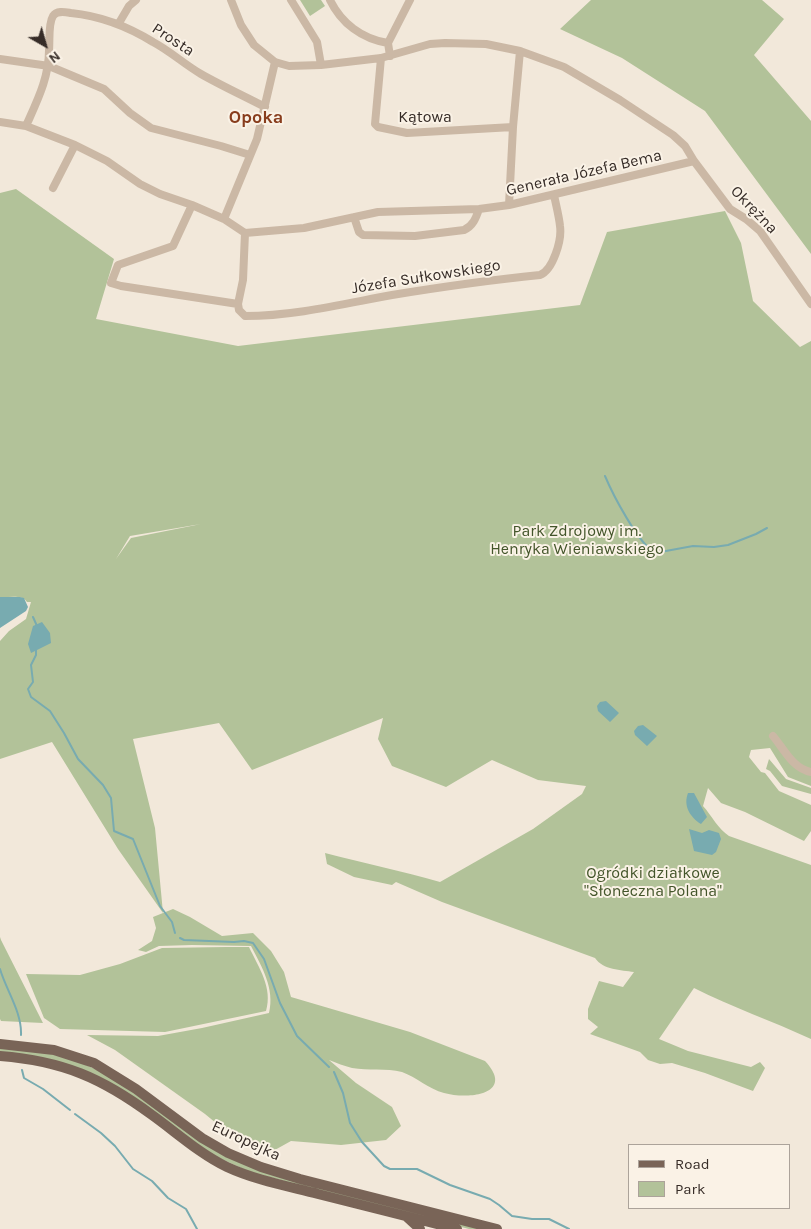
<!DOCTYPE html>
<html>
<head>
<meta charset="utf-8">
<style>
  body { margin:0 }
  #map { position:relative; width:811px; height:1229px; overflow:hidden; background:#f2e8da; font-family:Karla,sans-serif }
  canvas { display:block }
  .legend { position:absolute; left:628px; top:1144px; width:162px; height:65px; box-sizing:border-box; background:#faf2e6; border:1px solid #aca39a; margin:0; padding:6px 9px; list-style:none; font-size:15px; color:#362c27 }
  .legend li { display:flex; align-items:center; gap:10px; height:25px }
  .legend b { width:25px; border:1px solid #aca39a }
  .north { position:absolute; left:20px; top:20px; width:50px; height:50px; -webkit-text-stroke:4px #faf2e6; paint-order:stroke; rotate:142deg; font-size:14px; font-weight:700; line-height:20px; text-align:center; color:#362c27 }
  .north::after { content:''; display:block; margin:auto; width:18px; height:22px; background:#362c27; clip-path:polygon(50% 0,100% 100%,50% 72%,0 100%) }
</style>
</head>
<body>
<div id="map">
<canvas width="811" height="1229"></canvas>
<ul class="legend">
<li><b style="height:6px;background:#796457"></b>Road</li>
<li><b style="height:14px;background:#b2c299"></b>Park</li>
</ul>
<div class="north">N</div>
</div>
<script>
const c = document.querySelector('canvas').getContext('2d');
c.lineJoin = 'round';
function fill(path, color) {
  c.fillStyle = color;
  c.fill(path, 'evenodd');
}
function strokePath(path, color, width, dash) {
  c.strokeStyle = color;
  c.lineWidth = width;
  c.lineCap = dash ? 'butt' : 'round';
  c.setLineDash(dash || []);
  c.stroke(path);
}
function write(font, color, halo, rows, align = 'center') {
  c.font = font + ' Karla,sans-serif';
  c.lineWidth = 4;
  c.setLineDash([]);
  c.textBaseline = 'middle';
  c.strokeStyle = halo;
  c.fillStyle = color;
  for (const [text, x, y, turn = 0] of rows) {
    c.save();
    c.translate(x, y);
    c.rotate((+turn || 0) * Math.PI / 180);
    c.textAlign = isNaN(turn) ? turn : align;
    if (halo) c.strokeText(text, 0, 0);
    c.fillText(text, 0, 0);
    c.restore();
  }
}
const green = new Path2D(`
  M300,0h21l4,6 -15,10z
  M591,0h171l22,19 -30,36 57,66v133l-106,-143 -83,-53 -62,-29z
  M16,189l98,70 -18,60 142,27 342,-41 27,-73 118,-21 16,32 12,58 47,46 11,-6v445l-23,-9 -18,-29 -19,2 -2,7 12,15 4,1 14,18 32,14v26l-7,10 -59,-29 -24,-9 -13,-15 -5,18c9,10 15,23 26,30l82,29v174c-39,-18 -79,-32 -117,-51l-35,51 29,12 63,16 9,-5 5,6 -12,23 -48,-18 -33,-10 -12,1 -12,-4 -8,-8 -50,-18 8,-7 -10,-8v-10l11,-28 24,6 11,-15c-13,-2 -31,-2 -39,-14l-153,-56 -46,-20 -4,3 -38,-8 -27,-13 -2,-11c39,10 77,18 115,29l93,-53 49,-35 4,-8 -48,-6 -46,-20 -46,27 -54,-21 -14,-27 5,-21 -131,52 -33,-47 -86,16 22,89 8,85 -45,-64 -66,-107 -52,17v-118l9,-10 17,-12 5,-17h-4c-5,-8 -18,-4 -27,-5v-404zM201,524l-70,14 -15,21 14,-23z
  M769,759l17,20 25,9v6l-29,-8 -12,-15 -4,-2z
  M173,909l17,8 32,19 31,-3 18,18 13,21 7,25 119,35 75,29c31,33 -16,39 -41,32 -15,-4 -28,-16 -42,-21 -16,-4 -34,-1 -50,-4 -8,-2 -15,-5 -23,-8l27,23 36,24 9,19 -15,14 -45,5 -50,-4 -18,10 -40,-14 -28,-23 -90,-64 -28,-15 71,1 44,-8 67,-15c6,-24 -7,-46 -18,-67l-59,-1 -33,1 -13,6 -8,-2 14,-9 4,-13 -3,-11z
  M0,937l1,3 42,83 -42,-2 -1,-2z
  M226,947h23c10,21 24,41 17,64l-101,21 -105,-3 -16,-11 -18,-44 54,1 40,-11 42,-16z
  M0,1047l39,4 36,9 31,14 108,75 268,80h-13l-219,-57 -35,-16 -98,-69 -117,-35z`);
const water = new Path2D(`
  M0,597h20l4,1 4,9 -2,4 -26,17z
  M42,622l8,11 1,10 -20,10 -3,-9 5,-18z
  M606,701l13,12 -9,9 -12,-11 -1,-5 3,-4z
  M643,725l14,11 -10,10 -12,-11 -1,-4 4,-5z
  M688,793h6l13,24 -6,7c-11,-7 -18,-18 -13,-31z
  M689,829l13,4 7,-3 10,3 2,6 -5,13 -4,3 -18,-4z`);
const stream = new Path2D(`
  M605,476c8,19 33,67 50,77l38,-7 21,1 14,-2 28,-11 11,-6
  M33,617l4,9
  M36,649v6l-5,10 2,17 -5,7 3,8 19,14 14,22 14,26 25,26 8,13 3,33 19,8 27,67 12,16 3,11
  M180,938l4,2 50,2 10,-1 9,2 11,16 16,44 17,33 32,31
  M0,969c6,21 22,43 21,66
  M22,1070l2,8 19,11 27,21
  M334,1072l9,21 7,30 12,19 22,24 6,3h27l33,16 40,14 9,6 13,11 20,3h17l20,10
  M75,1114l26,19 14,13 18,23 19,12 16,17 18,11 11,20`);
const minor = new Path2D(`
  M231,0l10,25 13,20 21,17 14,4 32,-1 60,-7 49,-14 15,-1 41,1 34,7 44,16 56,33 53,35 12,11 9,15 36,48 16,10 14,12 51,73
  M291,0l26,42 4,23
  M330,0c11,23 32,39 58,43
  M119,23l10,-17 7,-6
  M390,56l-2,-13 22,-43
  M381,58l-6,66 3,3 29,6 106,-6
  M0,59l49,7 55,23 26,24 21,15 70,18 29,9
  M0,122l26,4 49,19 32,16 33,23 20,10 32,11 32,14 21,14 59,-5 74,-16 101,-3 30,-4 185,-44
  M26,126c11,-25 23,-48 23,-76 1,-10 -1,-26 4,-34 4,-6 12,-4 18,-3 30,3 56,13 82,29 17,9 31,22 48,32 21,12 43,22 64,33
  M53,188l22,-43
  M192,205l-19,41 -55,19 -7,18 10,3 117,18 1,6 6,6c49,0 98,-12 147,-21 49,-8 98,-15 148,-20 13,-5 22,-35 20,-49 -1,-10 -4,-21 -6,-31
  M509,205l4,-78 7,-76
  M354,217l5,15 4,3 52,1 49,-6c9,-4 12,-12 15,-21
  M224,219l33,-80 18,-77
  M238,304l5,-24 2,-47
  M773,736c11,13 20,33 38,36`);
const major = new Path2D(`
  M0,1044l54,6 40,13 42,26 66,49 26,15 33,14 39,12 197,50
  M0,1056c63,5 102,22 152,59 25,18 48,39 75,52 28,13 60,19 91,27 46,12 93,23 139,35
  M407,1217l13,12`);
const streetNames = [
  ["Prosta",173,40,33],
  ["Kątowa",425,117],
  ["Generała Józefa Bema",584,173,-13],
  ["Okrężna",754,210,46],
  ["Józefa Sułkowskiego",426,277,-9],
  ["Europejka",246,1141,25]
];
const parkNames = [
  ["Park Zdrojowy im.",577,531],
  ["Henryka Wieniawskiego",577,549],
  ["Ogródki działkowe",653,873],
  ["\"Słoneczna Polana\"",653,891]
];
const neighbourhoodNames = [
  ["Opoka",256,118]
];
fill(green, '#b2c299');
fill(water, '#78abb0');
strokePath(stream, '#78abb0', 2);
strokePath(minor, '#cbb8a5', 8);
strokePath(major, '#796457', 10);
write('16px', '#362c27', '#faf2e6', streetNames);
write('16px', '#43552a', '#faf2e6', parkNames);
write('bold 18px', '#883d1d', '#faf2e6', neighbourhoodNames);
</script>
</body>
</html>
